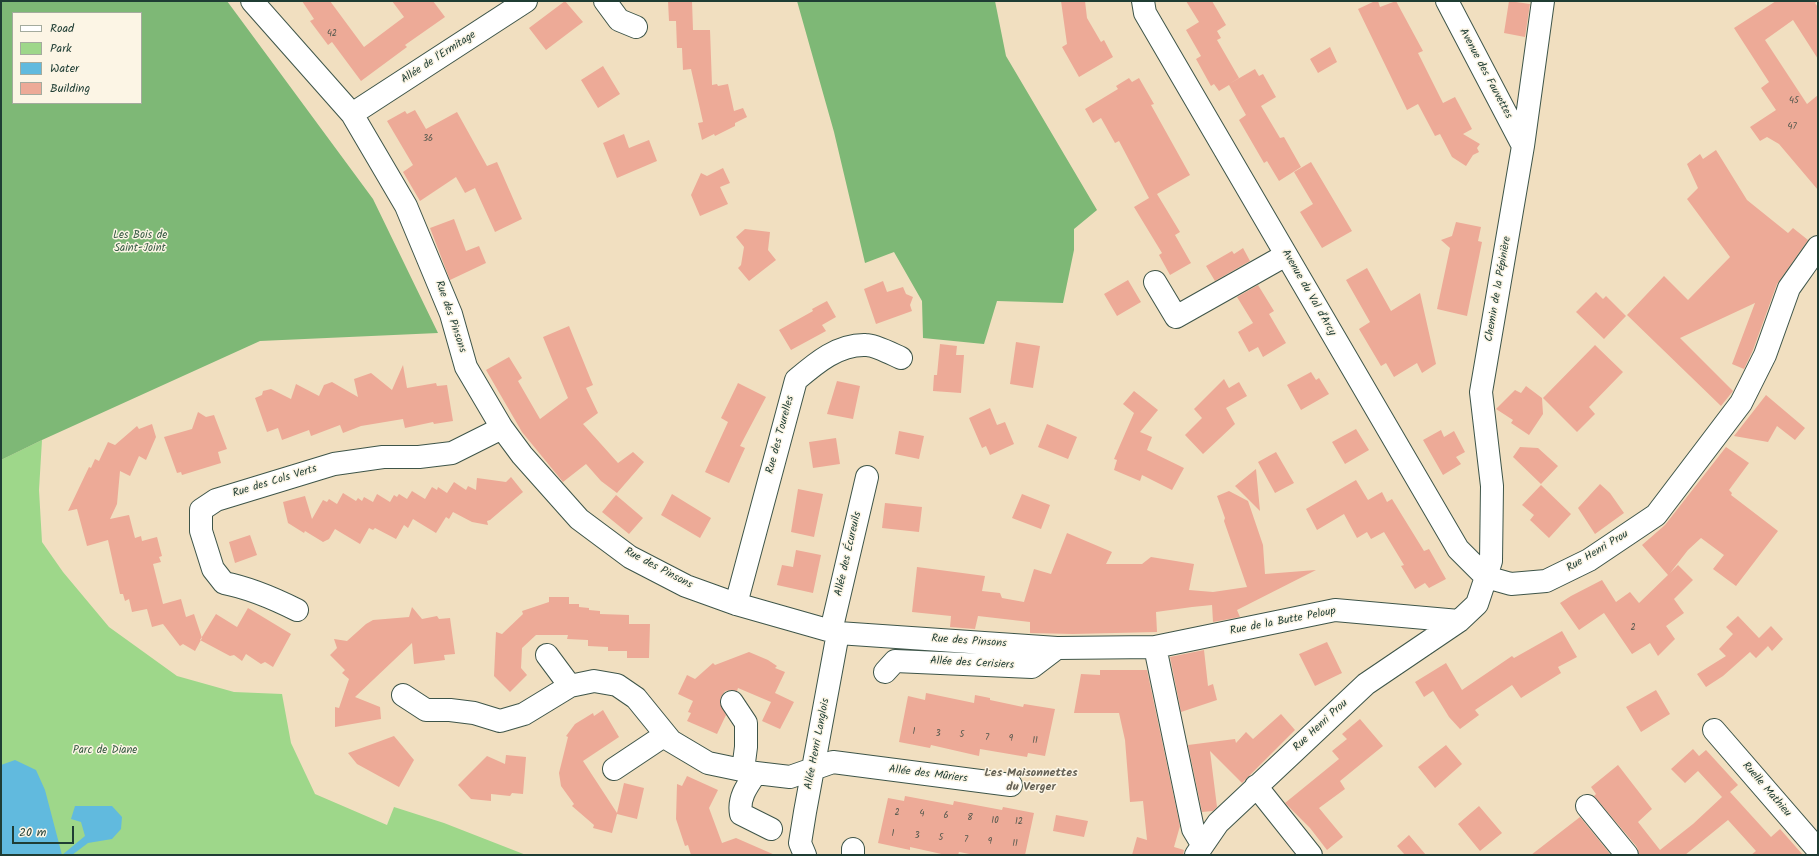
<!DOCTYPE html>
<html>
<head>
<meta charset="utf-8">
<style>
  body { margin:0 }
  #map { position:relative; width:1819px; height:856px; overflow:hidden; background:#f1dfc0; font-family:Kalam,sans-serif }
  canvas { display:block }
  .frame { position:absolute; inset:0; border:2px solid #1f3d34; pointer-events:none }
  .legend { position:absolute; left:12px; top:12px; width:130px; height:92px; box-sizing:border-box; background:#fcf5e5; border:1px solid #a4ab9e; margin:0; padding:5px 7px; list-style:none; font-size:12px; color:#1f3d34 }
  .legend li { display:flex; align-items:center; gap:8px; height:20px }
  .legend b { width:20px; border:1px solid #a4ab9e }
  .scale { position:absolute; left:12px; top:826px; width:62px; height:18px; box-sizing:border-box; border:2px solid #1f3d34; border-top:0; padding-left:5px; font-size:12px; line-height:14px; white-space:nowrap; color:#1f3d34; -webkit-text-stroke:3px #fcf5e5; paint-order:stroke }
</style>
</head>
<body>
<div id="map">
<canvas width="1819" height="856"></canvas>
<div class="frame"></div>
<ul class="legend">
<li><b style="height:5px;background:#fff"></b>Road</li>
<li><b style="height:11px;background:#9ed78a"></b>Park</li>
<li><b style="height:11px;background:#61bade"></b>Water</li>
<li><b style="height:11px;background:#edaa97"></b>Building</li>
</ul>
<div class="scale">20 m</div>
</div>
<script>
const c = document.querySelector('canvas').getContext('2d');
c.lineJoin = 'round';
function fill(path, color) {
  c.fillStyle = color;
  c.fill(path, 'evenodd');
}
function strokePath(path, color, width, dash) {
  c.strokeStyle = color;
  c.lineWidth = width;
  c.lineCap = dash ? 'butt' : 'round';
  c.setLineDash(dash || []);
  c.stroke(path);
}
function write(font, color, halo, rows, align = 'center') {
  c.font = font + ' Kalam,sans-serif';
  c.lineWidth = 3;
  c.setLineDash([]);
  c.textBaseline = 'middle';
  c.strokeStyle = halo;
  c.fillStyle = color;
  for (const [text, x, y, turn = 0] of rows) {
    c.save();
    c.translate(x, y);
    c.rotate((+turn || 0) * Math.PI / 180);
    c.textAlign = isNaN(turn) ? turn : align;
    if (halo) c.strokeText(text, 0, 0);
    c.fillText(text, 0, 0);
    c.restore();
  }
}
const green = new Path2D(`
  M42,440l-3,50 3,52 21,30 46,55 68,49 57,16 48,2 9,49 24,51 72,31 7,-18 50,16 82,32h-525v-395z`);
const forest = new Path2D(`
  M1,1h226l146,198 65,134 -178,8 -218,99 -41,20zM13,13h128v90h-128z
  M797,1h198l11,55 91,154 -23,19v21l-11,53 -66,-2 -13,43 -61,-6 -1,-37 -28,-49 -29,11 -31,-131z`);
const water = new Path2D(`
  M15,760l21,10 9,20 17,65 23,-19 -4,-14 -10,-3 4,-13h37l10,11 -1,12 -9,10 -24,4 -16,12h-71v-90z`);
const building = new Path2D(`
  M302,1h28l34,46 40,-30 -12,-16h41l12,16 -40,28 2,2 -46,34 -29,-39 -4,3 -18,-24 4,-2z
  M565,1l18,21 -37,28 -17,-22z
  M668,1h24l1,29h17l2,55 5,-1 1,2 10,-2 6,27 9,-3 4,9 -12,6v3l-20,10 -1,-2 -12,6 -4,-17 5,-1 -12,-53 -8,1 -1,-22h-5l-1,-27h-7z
  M1061,1h24l2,17 14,24 3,-2 9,17 -34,20 -17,-30 5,-3z
  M1186,1h26l14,24 -9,6 4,7 -4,2 22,38 -10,6 26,-15 4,7 4,-2 13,23 -15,9 19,32 4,-1 17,30 -22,14 -12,-20 -3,2 -25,-43 7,-5 -17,-30 -10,6 -5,-7 -3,2 -15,-27 5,-3 -15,-26 13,-8z
  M1375,1h3l2,6 16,-6 27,50 -5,2 25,50 12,-6 17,32 -9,5 17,10 -3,4 2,4 -6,3 -7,11 -14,-9 -12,-23 -5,2 -17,-32 -11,6 -49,-101z
  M1509,1l21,3 -5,33 -21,-4z
  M1776,1h42l-3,2 3,4v52l-25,-39 -28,20 42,64 11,-9v95l-39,-46 -12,-7 -7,4 -10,-14 26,-17 -15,-22 8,-6 -35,-54z
  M1330,47l7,15 -19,11 -8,-14z
  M603,66l17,28 -22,14 -17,-28z
  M1129,78l3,4 7,-4 15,26 -3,1 39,70 -33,19 23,38 -5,3 16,28 -21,12 -11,-20 3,-2 -28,-46 15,-9 -30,-57 -4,2 -14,-25 -8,5 -8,-14 33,-20 -2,-3z
  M415,110l11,19 31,-17 30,54 10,-4 25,57 -27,13 -20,-44 -10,5 -9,-16 -36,24 -17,-29 10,-7 -26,-44 18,-10 2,3z
  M624,134l5,14 20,-8 8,21 -40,17 -14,-35z
  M1716,150l31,50 41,33 5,-5 15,12 -31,44 -24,66 -9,19 -12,-5 23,-61 -75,35 53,53 -12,15 -94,-91 37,-39 24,24 42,-43 -43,-58 11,-11 -11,-24 13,-10 3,5z
  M1311,162l41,69 -30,17 -22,-36 13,-8 -19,-32z
  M723,168l7,15 -10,4 8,17 -28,12 -9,-21 10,-22 6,3z
  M454,219l12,32 13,-5 7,17 -36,17 -20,-52z
  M1456,222l25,5 -3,14 4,1 -15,74 -30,-7 13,-61 -9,-8 11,-4z
  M745,229l25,3 -2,18 8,10 -27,21 -11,-13 3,-3 3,-18 -8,-10z
  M1243,248l7,13 -35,20 -9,-15 26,-15 2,3z
  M1367,268l24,43 29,-18 16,71 -14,9 -5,-10 -23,14 -8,-14 -5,3 -22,-37 11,-7 -24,-42z
  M1128,280l13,22 -24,14 -13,-22z
  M883,281l4,11 16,-5 3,7 7,3 -3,8 2,6 -36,13 -12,-35z
  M1258,285l16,26 -5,3 17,29 -23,14 -5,-10 -9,5 -11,-20 15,-9 -16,-26z
  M1596,292l7,7 3,-3 20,20 -22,23 -28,-27z
  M827,301l9,16 -14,8 4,6 -35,19 -12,-20 34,-19 -1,-2z
  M569,326l24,59 -7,3 12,25 -15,11 35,39 15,-11 11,10 -27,31 -16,-12 -15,-17 -23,18 -41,-50 -36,-62 23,-13 13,21 -4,3 22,38 28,-21 -25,-61z
  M1016,342l24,4 -7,42 -23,-4z
  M940,344l17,2 -1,9h8l-3,38 -28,-2 1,-16h3z
  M1595,345l28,27 -34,35 6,7 -18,18 -34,-34z
  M403,365l4,23 29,-5 1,3 10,-1 6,36 -19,3 -1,-2 -28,6 -2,-9 -42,7 -18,7 -3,-8 -29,11 -2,-6 -27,10 -4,-12 -11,4 -12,-34 7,-3 1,-4 8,-2 20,10 5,-15 23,12 5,-11 8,-3 26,15 -4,-18 17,-6 21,17z
  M1311,372l5,8 3,-2 10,16 -28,16 -14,-25z
  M1224,379l5,9 10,-6 8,14 -21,12 9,16 -32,30 -18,-19 17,-17 -8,-9z
  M837,381l23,5 -7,33 -26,-5z
  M738,383l28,14 -26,49 5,2 -16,35 -24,-11 23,-50 -7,-4z
  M1526,386l16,12 1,16 -14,21 -18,-12 2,-3 -17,-11 19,-19 6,3z
  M1134,391l24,19 -18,22 12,5 -5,13 37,18 -12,22 -30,-15 -2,6 -26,-11 3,-10 -3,-1 20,-46 -11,-9z
  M1766,395l39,33 -10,12 -18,-14 -9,16 -34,-6z
  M990,408l7,17 8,-3 9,22 -24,11 -4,-9 -4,2 -13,-30z
  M198,412l8,5 8,-2 13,34 -9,3 3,11 -39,12 -1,-3 -4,1 -13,-36 28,-8z
  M152,424l4,13 -10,23 -7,-4 -9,20 -10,-5 -3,33 -7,15 19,-4 6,23 6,-2 1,5 15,-4 5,19 -3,1 2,5 -8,2 10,40 18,-5 5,18 8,-3 8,24 -7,13 -12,-7 -3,2 -17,-22 -11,3 -5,-18 -15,3 -3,-13 -4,2 -2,-7h-3l-12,-54 -21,6 -10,-37 -9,2 21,-44 2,1 4,-9 4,2 9,-19 7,3 22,-19 2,3z
  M1047,424l30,13 -9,22 -30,-12z
  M1356,429l13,21 -24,14 -13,-22z
  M1441,430l3,7 10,-6 11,21 -9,5 5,7 -18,11 -20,-35z
  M899,431l25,5 -5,23 -24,-5z
  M836,438l4,26 -27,4 -4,-26z
  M1520,447l18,1 20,18 -17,18 -28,-27z
  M1726,447l23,16 -20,27 3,3 -1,2 47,36 -42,55 -23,-17 11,-14 -23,-17 -13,12 -18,23 8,-8 15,15 -19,19 10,14 -18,13 9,13 -17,17 -8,-13 -18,11 -28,-41 -25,17 -19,-27 11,-7 31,-16 14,22 14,-10 9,11 29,-28 -26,-30 23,-20z
  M1276,452l18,31 -19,10 -17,-31z
  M1256,469l4,42 -25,-25z
  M511,477l12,15 -33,28 -3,1 1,4 -16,-3 -19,-10 -4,7 -3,-2 -10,16 -23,-14 -5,9 -4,-3 -8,14 -21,-11 -2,2 -4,-2 -9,16 -25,-15 -6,10 -6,3 -18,-11 -1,2 -16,-10 -5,-21 22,-6 7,23 11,-19 4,2 2,-3 8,5 6,-11 13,8 2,-3 4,3 2,-4 9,5 4,-8 13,8 4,-7 3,2 2,-3 8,5 5,-8 13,8 7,-12 5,3 1,-3 9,6 7,-11 12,8 2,-4 8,4 1,-12 29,4z
  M1356,480l12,20 14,-8 5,10 5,-3 32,52 5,-2 17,30 -17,9 -4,-5 -10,6 -14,-23 3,-1 -20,-33 -13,7 -4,-7 -10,6 -13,-24 -27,16 -11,-21z
  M1600,484l10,9 14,20 -29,21 -17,-26z
  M1541,485l30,29 -22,24 -19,-18 4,-5 -12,-10z
  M798,489l25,5 -9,43 -23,-5z
  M1229,491l19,10 15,44 2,29 51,-4 -79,40 3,7 -27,5 -1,-17 -20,2 -36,5 1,20 -84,2 -43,-1v-11l-52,-6 -3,13 -25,-2 1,-11 -39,-4 5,-45 68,9 -3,15 18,2 2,5 22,4 10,-33 17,5 16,-41 45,19 -6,12h36l9,-7 43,7 -5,26 24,2 34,-5 -23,-66 1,-3 -8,-22z
  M672,494l39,24 -11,20 -39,-23z
  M1022,494l28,11 -9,24 -29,-11z
  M616,495l27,23 -14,16 -27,-22z
  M885,503l37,4 -3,25 -37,-4z
  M250,535l7,20 -22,8 -6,-21z
  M796,550l25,5 -8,38 -36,-8 5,-20 11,2z
  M549,597h20v7h10v3l10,1v2l11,1v3l29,1v9h21l-1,34h-22v-7h-19v-4l-20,-1v-6l-21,-1 1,-4h-32l-14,13 -1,20 6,7 -17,17 -16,-16 2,-44 6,2 21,-20 -1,-3 27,-9z
  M412,607l10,12 15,-3 2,3 11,-1 5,36 -11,1 1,5 -31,4 -2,-21 -57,54 25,10 1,12 -46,8v-20l4,1 10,-29 -7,-6 3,-3 -15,-15 7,-7 -3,-9 13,2 19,-17 7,-4 36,-3z
  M248,608l43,26 -18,33 -8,-5 -4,2 -15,-10 -4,7 -8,-6 -4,1 -30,-16 16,-26 21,13z
  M1738,616l21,22 12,-12 12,13 -11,12 -4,-5 -12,12 -6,-6 -27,24 -17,11 -9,-13 29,-18 -7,-7 14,-15 -7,-7z
  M1562,631l15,26 -19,10 3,6 -40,25 -9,-13 -37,25 4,5 -19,14 -11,-12 -16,-26 -9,6 -9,-15 31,-19 16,27 50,-34 2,2z
  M1327,642l15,31 -27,13 -16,-32z
  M1204,650l4,36 5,-2 4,16 -36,12 -11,-55z
  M749,652l19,8 9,6 -2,2 10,4 -10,21 19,9 -14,27 -18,-8 9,-19 -33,-14 -1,3 -6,-1 -6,1 -4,6 -1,6 6,12 -9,19 -30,-13 4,-8 -3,-1 5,-11 -15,-7 9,-19 8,4 18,-16 2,2z
  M1100,670h47l33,156 -6,21 10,3 -1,5h-51l5,-18 10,3 -4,-39 -13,1 -5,-62 -6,-27h-45l7,-39 19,1z
  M1656,690l14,24 -29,18 -15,-25z
  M926,693l48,10 1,-8 15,3v2l33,7 1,-3 31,5 -10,47 -17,-3 -1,4 -47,-8 -1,7 -48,-11 -1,3 -31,-6 9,-46 17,4z
  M603,710l16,27 -36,24 34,52 7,-30 20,5 -7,31 -20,-5 -5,19 -19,-5 1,-3 -22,-19 2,-2 -13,-18 -2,-13 9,-36 -2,-1 9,-12 18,-11 1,3z
  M1281,714l14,16 -53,53 -32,-32 7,56 -4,4 -11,1 -14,-67 47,-6 1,4 10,-11 7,7z
  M1360,719l23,27 -43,35 5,8 -26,19 24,29 -16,13 -17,-22 -25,-25 54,-44 -7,-8 15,-12 -5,-5z
  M394,736l20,24 -15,27 -42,-23 -9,-11z
  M1446,745l16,19 -27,24 -17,-21z
  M1693,749l6,7 7,-6 32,35 -8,7 41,45 9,-8 23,26h-52l5,-4 -28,-31 -43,35h-46l-2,-8 -43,-51 2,-2 -5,-7 27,-22 34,44 -14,13 22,28 33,-26 29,-27 -24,-26 -13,12 -14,-14z
  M506,755l20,2 -3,37 -11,-1 -2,3 -19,-2v7l-20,-2 -13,-14 29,-29 18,8z
  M687,776l31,14 -9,18 13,35 14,-5 39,17h-84l-3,-10 -3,1 -9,-27 1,-35 5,2z
  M905,796l48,9 1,-4 48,9 1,-3 31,6 -9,42h-50l-16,-3 -1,3h-12l-36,-8v3l-32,-7 10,-45 16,3z
  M1479,806l23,27 -22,18 -22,-27z
  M1056,815l32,6 -4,16 -31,-6z
  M1580,817l31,38h-80z
  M1409,835l17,20h-21l-8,-9z`);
const minor = new Path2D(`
  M252,1l100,113 54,92 45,108 15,53 36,61 20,27 57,64 51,38 56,29 50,18 102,29 219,15 98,-1 180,-37 124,11
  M605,1l14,19 17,7
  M1143,1l2,12 313,536 28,28 5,-16 1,-75 -11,-94 42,-246 20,-145
  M1447,1l76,145
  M352,114l174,-113
  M1155,282l21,35 110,-62
  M736,604l60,-224c20,-17 42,-36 70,-35 9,0 26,9 35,13
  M297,610c-24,-12 -47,-22 -73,-27l-11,-14 -12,-38v-21l15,-10 118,-36 49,-7h36l33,-4 50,-25
  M831,631l36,-154
  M1155,647l38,182 9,15
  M547,655l23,31
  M885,672l10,-11 137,6 25,-19
  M403,695l23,15h24l24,3 26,8 24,-7 46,-28 24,-5 23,4 19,13 35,43 37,22 48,10 34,4 43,-15 178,23
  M732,702l14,21v24l-3,23
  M1714,730l104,120
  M614,769l51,-34
  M756,773c-9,13 -18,25 -15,41l30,15
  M1256,786l55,69
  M1587,806l40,49
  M853,849v6
  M805,855l-5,-12 5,-31 33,-179
  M1196,855l22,-32 148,-139 93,-63 18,-17 9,-27 25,7 35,-3 43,-21 67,-45 85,-112 24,-48 24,-67 29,-41`);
const numberNames = [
  ["42",332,34],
  ["45",1794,101],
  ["47",1792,127],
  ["36",428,139],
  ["2",1633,628],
  ["1",914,732],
  ["3",938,734],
  ["5",962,735],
  ["7",987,738],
  ["9",1011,739],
  ["11",1035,741],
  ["2",897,813],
  ["4",922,814],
  ["6",946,816],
  ["8",970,818],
  ["10",995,821],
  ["12",1019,822],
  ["1",893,834],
  ["3",917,836],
  ["5",941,838],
  ["7",966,840],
  ["9",990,842],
  ["11",1015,844]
];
const streetNames = [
  ["Allée de l'Ermitage",439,58,-33],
  ["Avenue des Fauvettes",1485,74,62],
  ["Chemin de la Pépinière",1499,289,-80],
  ["Avenue du Val d'Arcy",1308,293,60],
  ["Rue des Pinsons",450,317,71],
  ["Rue des Tourelles",781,435,-75],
  ["Rue des Cols Verts",275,482,-17],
  ["Rue Henri Prou",1598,552,-31],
  ["Allée des Écureuils",849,554,-77],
  ["Rue des Pinsons",658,569,28],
  ["Rue de la Butte Peloup",1283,622,-11],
  ["Rue des Pinsons",969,642,4],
  ["Allée des Cerisiers",972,664,3],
  ["Rue Henri Prou",1321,726,-43],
  ["Allée Henri Langlois",818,744,-79],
  ["Allée des Mûriers",928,775,7],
  ["Ruelle Mathieu",1766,790,49]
];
const parkNames = [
  ["Les Bois de",140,236],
  ["Saint-Joint",140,249],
  ["Parc de Diane",105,751]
];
const neighbourhoodNames = [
  ["Les Maisonnettes",1031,774],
  ["du Verger",1031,788]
];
fill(green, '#9ed78a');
fill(forest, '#7eb876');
fill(water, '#61bade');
fill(building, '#edaa97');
strokePath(minor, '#3e5549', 24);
strokePath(minor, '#fff', 22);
write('9px', '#52584d', null, numberNames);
write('11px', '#1f3d34', '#fcf5e5', streetNames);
write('11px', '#385c45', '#fcf5e5', parkNames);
write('bold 12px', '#676357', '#fcf5e5', neighbourhoodNames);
</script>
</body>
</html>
